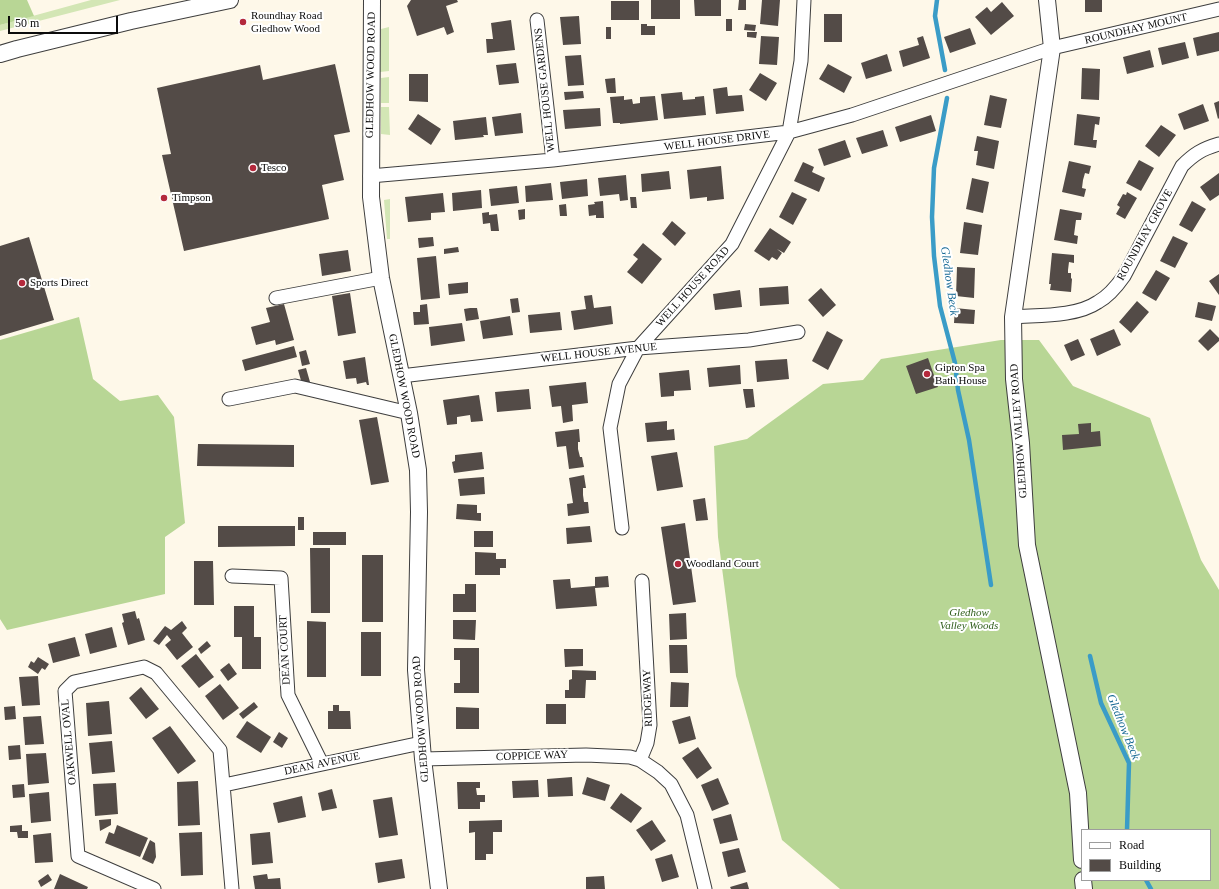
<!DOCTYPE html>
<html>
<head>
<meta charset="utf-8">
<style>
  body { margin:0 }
  #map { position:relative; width:1219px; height:889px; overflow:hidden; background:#fef8e9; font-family:Georgia,serif }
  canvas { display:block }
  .legend { position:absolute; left:1081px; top:829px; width:130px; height:52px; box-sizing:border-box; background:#fff; border:1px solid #9d9d9d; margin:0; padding:5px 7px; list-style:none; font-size:12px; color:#0b0b0b }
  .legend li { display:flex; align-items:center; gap:8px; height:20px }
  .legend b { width:20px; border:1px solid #9d9d9d }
  .scale { position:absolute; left:8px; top:16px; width:110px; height:18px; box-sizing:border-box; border:2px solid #0b0b0b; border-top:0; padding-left:5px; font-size:12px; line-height:14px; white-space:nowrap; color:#0b0b0b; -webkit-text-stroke:3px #fff; paint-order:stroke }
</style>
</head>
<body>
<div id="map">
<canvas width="1219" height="889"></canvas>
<ul class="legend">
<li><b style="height:5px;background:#fff"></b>Road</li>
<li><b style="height:11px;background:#534b47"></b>Building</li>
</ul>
<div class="scale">50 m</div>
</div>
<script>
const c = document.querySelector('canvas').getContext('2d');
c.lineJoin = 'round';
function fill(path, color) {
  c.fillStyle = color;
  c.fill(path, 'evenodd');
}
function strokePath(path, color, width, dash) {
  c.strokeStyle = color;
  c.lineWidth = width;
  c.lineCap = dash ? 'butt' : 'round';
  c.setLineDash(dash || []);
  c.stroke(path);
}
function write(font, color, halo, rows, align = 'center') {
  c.font = font + ' Georgia,serif';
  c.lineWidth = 4;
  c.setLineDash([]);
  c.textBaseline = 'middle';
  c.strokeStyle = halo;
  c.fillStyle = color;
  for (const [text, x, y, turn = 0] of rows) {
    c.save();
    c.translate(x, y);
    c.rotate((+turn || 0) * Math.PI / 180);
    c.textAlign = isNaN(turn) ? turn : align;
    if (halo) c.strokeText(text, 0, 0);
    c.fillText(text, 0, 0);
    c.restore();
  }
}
const green = new Path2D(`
  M91,0h29l-120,31v-6z
  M389,27v44l-9,1 1,-43z
  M389,77v26h-8v-25z
  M381,107h8l1,28 -9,-1z
  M390,199v40h-3l-3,-39z`);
const forest = new Path2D(`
  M0,0h27l7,16 -34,9z
  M79,317l14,62 27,22 38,-6 16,22 11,106 -20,14v57l-158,36 -7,-11v-279z
  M1001,340h38l34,46 77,32 51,142 18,30v299h-379l-58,-49 -46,-164 -18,-139 -4,-91 33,-7 76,-55 40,-4 18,-21zM1082,830h128v50h-128z`);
const stream = new Path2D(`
  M937,0l-2,16 10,54
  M947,98l-13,70 -2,49 2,39 6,50 15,57 3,27 11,50 22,145
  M1090,656l11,47 28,60 -2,67
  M1146,880l5,9`);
const building = new Path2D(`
  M411,0h46l1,2 -12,4 8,26 -7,3 -3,-8 -27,9 -10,-30z
  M651,0h29v19h-29z
  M694,0h27v16h-26z
  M739,0h7v10h-8z
  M762,0h18l-2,26 -18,-2z
  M1085,0h17v12h-17z
  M611,1h28v19h-28z
  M1002,2l12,14 -23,19 -16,-18 12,-10 4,5z
  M824,14h18v28h-18z
  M579,16l2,28 -18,1 -3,-28z
  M726,19h6v12h-6z
  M511,20l4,30 -28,3 -1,-14h7l-2,-16z
  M641,24h6v2h8v9h-14z
  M745,24l11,1 -1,6 -11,-1z
  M606,27h5v12h-5z
  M970,28l6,16 -26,9 -6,-16z
  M747,32h10l-1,6 -9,-1z
  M1219,32v19l-22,5 -4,-18z
  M761,36l18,1 -2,28 -18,-1z
  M923,36l7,22 -27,9 -4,-16 20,-6 -2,-7z
  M1185,42l4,16 -27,7 -4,-17z
  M1150,50l4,17 -27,7 -4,-17z
  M887,54l5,17 -26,8 -5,-16z
  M581,55l3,30 -16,1 -3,-30z
  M516,63l3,20 -20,2 -3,-20z
  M335,64l15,68 -16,3 10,45 -22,5 7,34 -145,32 -22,-96 9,-1 -14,-66 103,-23 3,15z
  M828,64l24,13 -8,16 -25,-14z
  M1082,68l18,1 -1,31 -18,-1z
  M760,73l17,10 -11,18 -17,-11z
  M409,74h19v28l-19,-1z
  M615,78l1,15h-9l-2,-14z
  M727,87l1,9 14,-1 2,16 -28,3 -3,-25z
  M583,91l1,7 -19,2 -1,-8z
  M682,92l1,8 12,-1v-2l9,-1 2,19 -42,4 -3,-25z
  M990,95l17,4 -6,29 -17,-3z
  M624,96v4l8,-1 1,5 7,-1v-6l15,-1 3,24 -38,4v-1h-7l-3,-26z
  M1219,101v17l-1,1 -4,-16z
  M1203,104l6,17 -25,9 -6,-16z
  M600,108l1,18 -36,3 -2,-19z
  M521,113l2,20 -28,3 -3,-19z
  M418,114l23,15 -10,16 -23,-16z
  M1077,114l23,3 -1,8 -4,-1 -2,16h4l-1,8 -22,-3z
  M931,115l5,16 -36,11 -5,-15z
  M486,117l2,18h-5l1,2 -29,3 -2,-19z
  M1161,125l15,10 -17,22 -14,-11z
  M883,130l5,16 -26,8 -6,-16z
  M977,136l22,5 -5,28 -18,-4 2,-14h-4z
  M845,140l6,17 -27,9 -6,-17z
  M1139,160l15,8 -13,23 -15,-8z
  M1069,161l22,5 -2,8 -4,-1 -2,7 -1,8 4,1 -2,8 -22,-5z
  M803,162l11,5 -2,5 13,6 -6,14 -25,-11z
  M721,166l3,33 -17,2v-4l-17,2 -3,-29z
  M669,171l2,18 -29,3 -1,-18z
  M1219,173v22l-9,6 -10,-14z
  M626,175l2,25 -8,1 -1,-7 -19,2 -2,-18z
  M972,178l17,4 -6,31 -17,-4z
  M587,179l1,17 -26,3 -2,-17z
  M551,183l2,17 -27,2 -1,-16z
  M517,186l2,17 -28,3 -2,-17z
  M481,190l1,18 -29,3 -1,-18z
  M792,192l15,7 -14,26 -14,-8z
  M1127,192l10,6 -12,21 -9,-5 4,-7 -3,-2 6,-11 3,1z
  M443,193l2,19 -14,1v7l-23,2 -3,-25z
  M630,197h6l1,11h-6z
  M603,201l1,17h-8v-3l-7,1 -1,-11 7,-1 -1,-2z
  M1192,201l14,8 -14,23 -13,-7z
  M566,204l1,12h-7l-1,-11z
  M525,209v10l-6,1 -1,-10z
  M1060,209l22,4 -1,7h-5l-2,15 4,1 -1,8 -23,-4z
  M489,212v3l8,-1 2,17h-8l-1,-8 -7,1 -1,-11z
  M672,221l14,12 -11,13 -13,-12z
  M964,222l18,3 -4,30 -18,-2z
  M770,228l21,14 -7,11 -7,-4 5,4 -5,7 -5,-3 -3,4 -15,-10z
  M1173,236l15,7 -13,25 -15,-7z
  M29,237l25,83 -54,16v-90z
  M433,237l1,9 -15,2 -1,-10z
  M643,243l19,16 -20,25 -15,-12 11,-13 -5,-4z
  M458,247l1,5 -15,2v-5z
  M348,250l3,21 -29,5 -3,-22z
  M1052,253l22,2v8l-5,-1 -1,8v3h3v5l1,1 -1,13 -21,-2 1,-6h-2z
  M436,256l4,42 -19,2 -4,-42z
  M957,267l18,1 -1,30 -18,-2z
  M1156,270l14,8 -14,23 -14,-8z
  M1219,274v21l-10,-14z
  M468,282v11l-19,2 -1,-11z
  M788,286l1,18 -29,2 -1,-18z
  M821,288l15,17 -13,12 -15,-17z
  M740,290l2,17 -27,3 -2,-16z
  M350,293l6,40 -18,3 -6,-40z
  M592,295l2,13 17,-2 2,18 -39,6 -3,-19 15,-2 -2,-13z
  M518,298l2,14 -8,1 -2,-14z
  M1137,301l12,11 -18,21 -12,-11z
  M1198,302l18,4 -4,15 -17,-4z
  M284,304l10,36 -18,5 -1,-5 -19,5 -5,-18 19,-5 -4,-14z
  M427,304l2,20 -15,1 -1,-13h7v-7z
  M470,308h7l2,11 -13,2 -2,-12z
  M955,308l20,2 -1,14 -20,-1z
  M560,312l2,18 -32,3 -2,-18z
  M510,316l3,19 -30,4 -3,-18z
  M462,323l3,18 -34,5 -2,-19z
  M1114,329l7,16 -24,11 -7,-17z
  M1210,329l9,9v3l-11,10 -10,-10z
  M827,331l16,9 -15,30 -16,-9z
  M1078,339l7,16 -14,6 -7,-16z
  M294,346l3,11 -52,14 -3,-11z
  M306,350l4,14 -8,2 -3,-14z
  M365,357l4,28h-2l-1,-3 -9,2 -1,-6 -10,1 -3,-18z
  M928,358l10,29 -22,7 -10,-28z
  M787,359l2,20 -32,3 -2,-21z
  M740,365l1,19 -32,3 -2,-19z
  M306,368l4,14 -8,2 -4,-14z
  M689,370l2,20 -17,1v5l-13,1 -2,-24z
  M586,382l2,21 -16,2 1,16 -10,2 -2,-17 -9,1 -3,-21z
  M529,389l2,20 -34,3 -2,-20z
  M743,389h10l2,18 -9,1z
  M479,395l4,26 -12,1 -1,-7 -13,2v7l-10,1 -4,-25z
  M377,417l12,65 -18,3 -12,-65z
  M667,421v9l7,-1 1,11 -28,2 -2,-19z
  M1091,423v9l9,-1 1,15 -38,4 -1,-15 17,-1 -1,-10z
  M579,429l1,13h-2v7l2,8h2l2,10 -15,2 -3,-23 -9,1 -2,-15z
  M198,444l96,1v22l-97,-1z
  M482,452l2,17 -30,4 -2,-11 3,-1v-6z
  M677,452l6,35 -26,4 -6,-35z
  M584,475l2,13h-3v7l1,7h4l1,11 -21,3 -1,-12 6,-1 -4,-25z
  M484,477l1,17 -25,2 -2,-17z
  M705,498l3,22 -12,1 -3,-21z
  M457,504l20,1v8h4v8l-25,-2z
  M298,517h6v13h-6z
  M685,523l11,79 -23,3 -12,-78z
  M218,526h77v20l-77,1z
  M590,526l2,16 -25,2 -1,-16z
  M474,531h19v16h-19z
  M313,532h33v13h-33z
  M310,548h20v65h-19z
  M475,552l21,1v6h10v9h-6v7h-25z
  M362,555h21v67h-21z
  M194,561h19l1,44h-20z
  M608,576l1,11 -14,1 2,18 -41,3 -3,-29 17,-1 1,9 24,-2v-9z
  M465,584h11v28h-23v-18h12z
  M234,606h20v31h7v32h-19v-32h-8z
  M135,611l2,8 2,-1 6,22 -17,5 -6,-22 2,-1 -2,-8z
  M686,613l1,26 -17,1 -1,-26z
  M453,620h23l-1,20 -22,-1z
  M182,621l5,7 -5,5 11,14 -16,13 -12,-15 6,-5 -4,-5 -8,10 -6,-4 12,-15 6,4z
  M307,621l19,1v55h-19z
  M112,627l5,20 -27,7 -5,-20z
  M361,632h20v44h-20z
  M75,637l5,19 -27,7 -5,-19z
  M207,641l4,5 -10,8 -3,-5z
  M669,645h18l1,28h-18z
  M454,648h25v45h-25v-10h6v-23h-6z
  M564,649h19v17l-18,1z
  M196,654l18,23 -15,11 -18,-22z
  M38,657l11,7 -4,6 -3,-2 -4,6 -10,-7 3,-6 3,2z
  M229,663l8,11 -9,7 -8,-11z
  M572,670l24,1v9h-10l-1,18h-20v-8h4v-10l3,-1z
  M38,676l2,29 -18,1 -3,-29z
  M671,682l18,1 -1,24h-18z
  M220,684l19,24 -16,12 -18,-24z
  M141,687l18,22 -13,10 -17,-21z
  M109,701l3,33 -24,2 -2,-33z
  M254,702l4,5 -15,12 -4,-5z
  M546,704h20v20h-20z
  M333,705h6v6h11l1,18h-23v-18h5z
  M15,706l1,13 -11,1 -1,-13z
  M456,707l23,1v21h-23z
  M41,716l3,28 -19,1 -2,-28z
  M690,716l6,23 -17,5 -7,-23z
  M247,721l24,16 -10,16 -25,-16z
  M170,726l26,35 -18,13 -26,-36z
  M279,732l9,6 -6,10 -9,-6z
  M112,741l3,31 -23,2 -3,-31z
  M20,745l1,14 -12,1 -1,-14z
  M698,747l14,21 -15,11 -15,-21z
  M46,753l3,30 -21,2 -2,-31z
  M572,777l1,19 -25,1 -1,-18z
  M587,777l23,8 -5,16 -23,-7z
  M718,778l11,26 -17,7 -11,-26z
  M538,780l1,17 -26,1 -1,-17z
  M198,781l2,44 -22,1 -1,-44z
  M457,782h23v6h-4l1,7h8v7h-5v7h-22z
  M116,783l2,31 -23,2 -2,-32z
  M24,784l1,13 -12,1 -1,-13z
  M332,789l5,19 -15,3 -4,-18z
  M49,792l2,29 -20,2 -2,-29z
  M621,793l21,15 -11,15 -21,-15z
  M302,796l4,21 -28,6 -5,-20z
  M392,797l6,38 -19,3 -6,-38z
  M731,814l7,26 -18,4 -7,-25z
  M111,819v6l-11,6 -1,-11z
  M502,820v12h-9v22h-7v6h-11v-28l-6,1v-12z
  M652,820l14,21 -15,10 -15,-21z
  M22,825v6h6v7h-10l-1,-6h-7v-6z
  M117,825l31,13 -8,19 -35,-14 4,-11 5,2z
  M202,832l1,43 -22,1 -2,-43z
  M270,832l3,31 -21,2 -2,-31z
  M51,833l2,29 -18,1 -2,-28z
  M150,840l5,3 1,14 -3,7 -11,-5z
  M739,848l7,24 -18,5 -6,-25z
  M672,854l7,23 -17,5 -7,-23z
  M402,859l3,19 -27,5 -3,-20z
  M48,874l4,6 -11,7 -3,-6z
  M60,874l28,13 -1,2h-33z
  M267,874l1,5 12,-1 1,11h-26l-2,-13z
  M604,876l1,13h-19v-12z
  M747,882l2,7h-18l-1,-2z`);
const minor = new Path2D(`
  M537,20l16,140
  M370,176l183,-16 236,-28 63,-17 200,-67 167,-39
  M276,298l105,-20
  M1013,317c26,-2 63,0 85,-15 11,-6 19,-16 26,-26l58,-110c12,-12 20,-17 37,-22
  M401,376l237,-28 111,-8 49,-8
  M229,399l66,-13 114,27
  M622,528l-12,-100 9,-44 19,-36 94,-104 57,-112 12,-71 3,-61
  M232,576l49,2 7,117 34,69
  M423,759l163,-4 44,2 10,3 18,12 13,12 16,31 18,74
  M640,760l7,-17 3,-18 -8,-144
  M224,785l197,-42
  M154,889l-76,-33 -13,-165 9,-9 70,-15 12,6 64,77 12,139`);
const tertiary = new Path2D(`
  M372,0l-1,197 10,81 28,135 9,57 1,42 -3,158 7,89 16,130
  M1047,0l5,48 -39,269 1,62 7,64 6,102 51,248 4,67
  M0,54l17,-5 114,-28 99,-21
  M1083,880l1,9`);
const markers = [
  [243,22,4,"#b4293c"],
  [253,168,4,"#b4293c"],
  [164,198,4,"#b4293c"],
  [22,283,4,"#b4293c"],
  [927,374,4,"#b4293c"],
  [678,564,4,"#b4293c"]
];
const poiNames = [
  ["Roundhay Road",251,16],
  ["Gledhow Wood",251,29],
  ["Tesco",261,168],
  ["Timpson",172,198],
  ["Sports Direct",30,283],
  ["Gipton Spa",935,368],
  ["Bath House",935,381],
  ["Woodland Court",686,564]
];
const streetNames = [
  ["ROUNDHAY MOUNT",1136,29,-13],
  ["GLEDHOW WOOD ROAD",371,75,-89],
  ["WELL HOUSE GARDENS",545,90,-96],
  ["WELL HOUSE DRIVE",717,141,-7],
  ["ROUNDHAY GROVE",1145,235,-61],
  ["WELL HOUSE ROAD",693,287,-48],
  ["WELL HOUSE AVENUE",599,353,-6],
  ["GLEDHOW WOOD ROAD",404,396,79],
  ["GLEDHOW VALLEY ROAD",1019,431,-94],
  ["DEAN COURT",285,650,-93],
  ["RIDGEWAY",648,698,-92],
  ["GLEDHOW WOOD ROAD",421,719,-94],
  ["OAKWELL OVAL",69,742,-95],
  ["COPPICE WAY",532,756,-2],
  ["DEAN AVENUE",322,764,-12]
];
const parkNames = [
  ["Gledhow",969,613],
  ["Valley Woods",969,626]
];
const waterNames = [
  ["Gledhow Beck",949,281,82],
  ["Gledhow Beck",1123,727,68]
];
fill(green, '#d3e6b5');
fill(forest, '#b8d695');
strokePath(stream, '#3a9cc7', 4.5);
fill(building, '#534b47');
strokePath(minor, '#3e3e3e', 15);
strokePath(tertiary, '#3e3e3e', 18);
strokePath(minor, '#fff', 13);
strokePath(tertiary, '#fff', 16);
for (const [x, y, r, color] of markers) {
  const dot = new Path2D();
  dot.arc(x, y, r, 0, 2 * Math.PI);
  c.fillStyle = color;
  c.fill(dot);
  strokePath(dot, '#fff', 1.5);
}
write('11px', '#0b0b0b', '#fff', poiNames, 'left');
write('11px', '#0b0b0b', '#fff', streetNames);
write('italic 11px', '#325f1e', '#fff', parkNames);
write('italic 12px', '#1a6b96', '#fff', waterNames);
</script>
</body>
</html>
